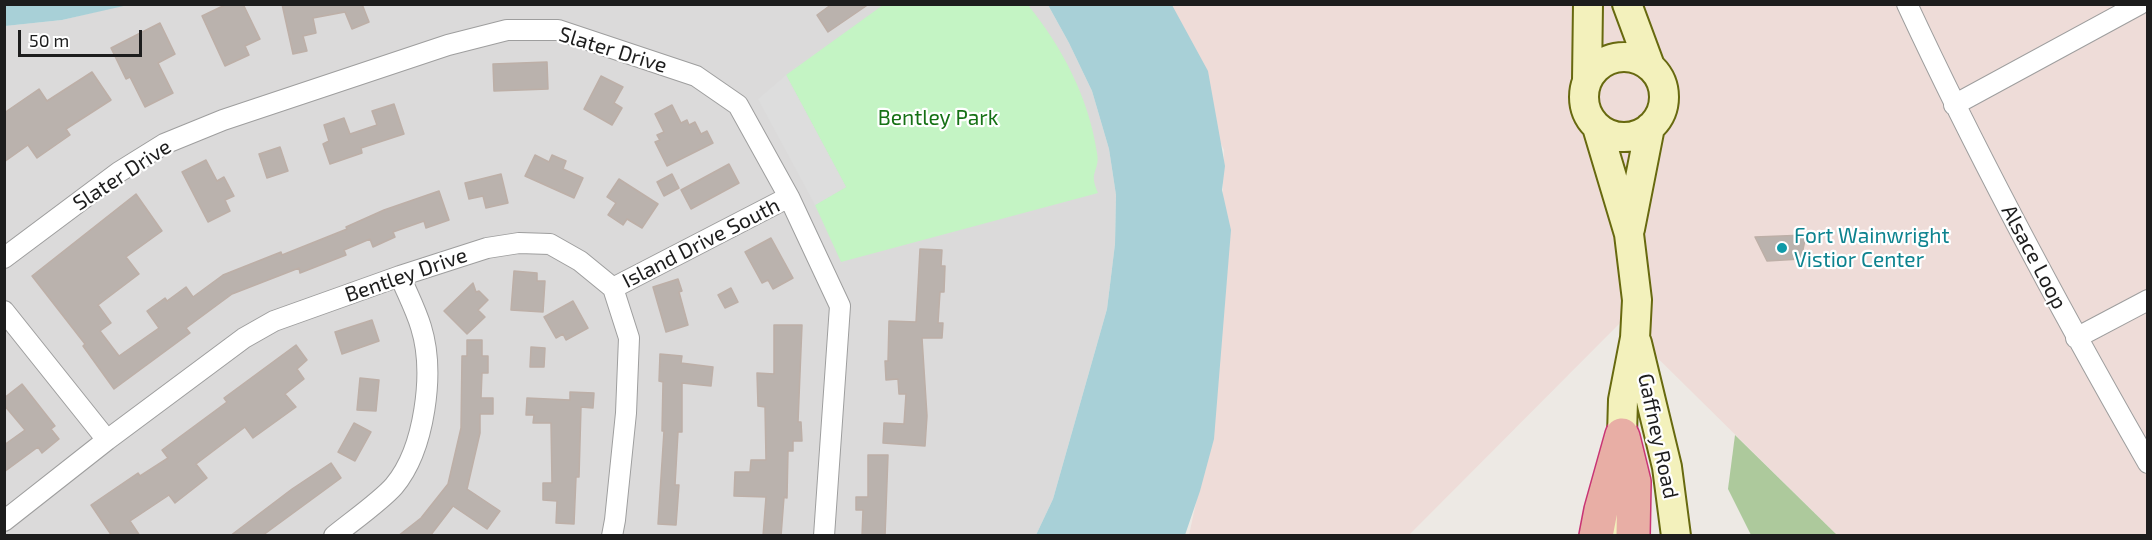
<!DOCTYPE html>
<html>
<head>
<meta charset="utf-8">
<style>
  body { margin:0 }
  #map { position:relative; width:2152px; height:540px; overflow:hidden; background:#ede9e4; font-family:"Exo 2",sans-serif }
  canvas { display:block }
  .frame { position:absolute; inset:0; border:6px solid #1d1d1d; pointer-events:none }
  .scale { position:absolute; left:18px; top:30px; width:124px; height:27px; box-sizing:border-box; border:3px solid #1d1d1d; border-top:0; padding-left:8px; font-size:18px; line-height:21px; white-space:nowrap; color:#1d1d1d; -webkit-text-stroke:4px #fff; paint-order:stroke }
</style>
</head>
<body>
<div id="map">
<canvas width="2152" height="540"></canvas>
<div class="frame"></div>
<div class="scale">50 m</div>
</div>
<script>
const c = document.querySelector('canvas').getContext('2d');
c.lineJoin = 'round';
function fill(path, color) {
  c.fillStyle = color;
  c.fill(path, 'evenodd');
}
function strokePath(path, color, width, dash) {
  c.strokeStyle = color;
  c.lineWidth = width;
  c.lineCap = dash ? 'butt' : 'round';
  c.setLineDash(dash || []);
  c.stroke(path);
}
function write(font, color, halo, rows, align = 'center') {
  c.font = font + ' "Exo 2",sans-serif';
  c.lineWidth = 4.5;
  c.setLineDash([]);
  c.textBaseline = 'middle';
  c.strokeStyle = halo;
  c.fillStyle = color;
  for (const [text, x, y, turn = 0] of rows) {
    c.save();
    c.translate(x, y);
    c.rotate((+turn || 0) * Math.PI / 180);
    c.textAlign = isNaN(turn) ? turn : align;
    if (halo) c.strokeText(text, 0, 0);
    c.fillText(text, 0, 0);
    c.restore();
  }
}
const residential = new Path2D(`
  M128,4l920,1 21,38 23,48 17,58 7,46 -1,49 -8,65 -54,190 -17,36h-1031l-1,-509 58,-6z`);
const military = new Path2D(`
  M1148,5h999v530h-310l-216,-213 -212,213h-220l12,-55 19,-204 4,-126 -25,-51z`);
const forest = new Path2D(`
  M1735,435l102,100h-86l-23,-46z`);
const park = new Path2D(`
  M883,5h145c34,42 61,93 69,148 2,10 -1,14 -3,22 -1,6 2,13 4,18l-257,69 -26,-57 31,-18 -60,-112z`);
const parking = new Path2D(`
  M786,75l60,112 -31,18 -57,-106z`);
const water = new Path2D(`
  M4,5l1,-1 123,1 -66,15 -57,6z
  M1048,5h124l36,66 17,95 -3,24 9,40 -17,209 -14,52 -15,44h-149l17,-36 54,-190 8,-65 1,-49 -7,-46 -17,-58 -23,-48z`);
const building = new Path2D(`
  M227,4h16l17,35 -15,7 4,9 -24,11 -23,-50z
  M282,4h80l7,18 -17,7 -7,-17 -32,6 3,15 -13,3 4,15 -14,3z
  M832,4h37l-41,28 -11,-17z
  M160,23l15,31 -17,9 15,30 -28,14 -15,-30 -4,2 -15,-31z
  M547,62l1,27 -54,2 -1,-27z
  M92,72l19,28 -45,29 4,6 -33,23 -9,-13 -24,17v-49l35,-24 8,12z
  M601,76l22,11 -9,16 8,5 -10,17 -28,-16z
  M394,104l10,30 -43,14 1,5 -32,11 -7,-20 6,-3 -5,-16 20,-7 6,16 27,-9 -5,-14z
  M672,105l9,18 6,-3 2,5 6,-3 6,12 6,-3 6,12 -46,23 -12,-24 5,-2 -3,-5 7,-3 -9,-18z
  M280,147l8,24 -21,7 -8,-24z
  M535,155l14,7 3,-7 14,6 -3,8 20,9 -9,20 -49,-22z
  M206,160l11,21 7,-4 10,19 -9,4 5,11 -22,11 -26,-50z
  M729,164l10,19 -48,26 -10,-19z
  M501,174l7,29 -22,5 -3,-12 -14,3 -4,-16z
  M672,174l7,14 -15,8 -7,-14z
  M619,179l39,25 -16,24 -15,-9 -4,6 -15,-10 8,-12 -9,-6z
  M439,191l10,29 -23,8 -2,-7 -31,11 2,5 -22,10 -3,-8 -26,11 2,5 -46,18 -1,-5 -67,26 -46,34 4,5 -76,56 -31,-43 2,-2 -53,-68 104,-82 26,37 -36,26 13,17 -41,31 13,18 -11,8 19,25 40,-28 -12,-17 18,-13 2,3 19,-14 7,10 30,-22 58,-23 1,3 65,-26 -1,-2 38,-17z
  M1806,235l-5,24 -34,2 -12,-24z
  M771,238l22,40 -20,11 -5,-9 -6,3 -17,-31z
  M920,249l22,1 -1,16h4l-1,26h-4l-2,31h5l-1,15h-20l5,78 -2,30 -42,-3 1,-20 20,1 2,-30h-7l-1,-15 -12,1 -1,-19h3l1,-40 27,1z
  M514,271l23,2v8h8l-2,31 -32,-2z
  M678,279l4,12 -3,1 9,33 -22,7 -13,-45z
  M473,283l3,9 3,-1 9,9 -10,10 7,7 -18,17 -23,-23z
  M731,288l7,14 -13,6 -7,-13z
  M573,301l15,27 -22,12 -3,-6 -7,4 -12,-21z
  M372,320l7,21 -37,13 -7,-22z
  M774,325h28l-4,97h3l1,19h-9v10h-5l-1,47 -3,-1 -3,39h-18l3,-39 -32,-1 1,-24h15l1,-12h15l-1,-53 -7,-1 -1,-33 17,1z
  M467,340h15v16h6v17h-6l-1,25h12v16h-13v19l-13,56 33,22 -13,18 -34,-23 -23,30h-32l23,-18 27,-34 13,-56 1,-72h5z
  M296,345l11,15 -10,9 7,10 -19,15 11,13 -43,31 -8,-11 -49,37 11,14 -32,25 -6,-8 -39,26 10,15h-28l-21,-31 47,-32 2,3 28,-18 -6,-8 65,-48 -3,-4z
  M531,347l14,1 -1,19h-14z
  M660,354l22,2 -1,7 32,4 -2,19 -29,-3v49h-4l-3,53h4l-3,40 -18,-1 6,-93h-2l1,-49 -4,-1z
  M360,378l19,2 -3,31 -19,-1z
  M22,384l33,42 -4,3 8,10 -17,14 -4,-6 -34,25v-27l21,-15 -21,-25v-7z
  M570,392l24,1 -1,15 -12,-1 -2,70h-3l-2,47 -18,-1 1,-22 -14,-1v-17h9l-1,-60h-18l1,-8h-8l1,-17 43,2z
  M354,423l17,9 -16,29 -17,-9z
  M868,455h20l-3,81h-23l1,-26h-7v-13h12z
  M331,463l10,15 -71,52 -8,6h-32l62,-47z`);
const minor = new Path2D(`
  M1907,4c73,157 155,309 241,459
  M1954,105l186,-101
  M4,258l115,-86 45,-28 59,-24 225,-75 59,-15h51l138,46 42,29 51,92 51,109 -16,230
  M613,288l176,-91
  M4,311l103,129
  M2076,338l72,-38
  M4,521l103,-81 137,-102 30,-17 126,-45 87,-28 32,-5 31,1 30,17 33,27 16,50 -3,75 -11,107 -3,16
  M334,536c17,-14 47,-35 60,-50 31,-37 41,-114 27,-159 -5,-17 -14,-34 -21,-51`);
const secondary = new Path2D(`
  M1627,4l23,62
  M1584 97a40 40 0 1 1 80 0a40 40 0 1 1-80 0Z
  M1587,80l1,-76
  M1597,127l32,107 8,66 -2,38 -12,62 -1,35 -6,101
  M1630,229l20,-102
  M1637,343l30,124 9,69`);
const trunk = new Path2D(`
  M1623,437l11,45 -1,54
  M1596,536l5,-26 21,-75`);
const markers = [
  [1782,248,6,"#0f9aa8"]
];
const streetNames = [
  ["Slater Drive",613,50,17],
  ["Slater Drive",122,175,-33],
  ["Island Drive South",701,243,-27],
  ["Alsace Loop",2034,257,62],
  ["Bentley Drive",406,275,-19],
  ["Gaffney Road",1658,436,78]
];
const parkNames = [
  ["Bentley Park",938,118]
];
const cultureNames = [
  ["Fort Wainwright",1794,236],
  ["Vistior Center",1794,260]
];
fill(residential, '#dbdada');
fill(military, '#eedcd8');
fill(forest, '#adc99c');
fill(park, '#c4f4c4');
fill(parking, '#ddd');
fill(water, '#a8d0d7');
fill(building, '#bab2ad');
strokePath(building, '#bdafa7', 1.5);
strokePath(minor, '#9e9e9e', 22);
strokePath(secondary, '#67690f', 32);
strokePath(trunk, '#c83474', 36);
strokePath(minor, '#fff', 20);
strokePath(secondary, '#f3f1bc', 28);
strokePath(trunk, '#e8aea5', 33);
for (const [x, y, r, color] of markers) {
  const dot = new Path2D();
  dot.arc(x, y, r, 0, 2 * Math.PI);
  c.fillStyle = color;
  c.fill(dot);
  strokePath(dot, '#fff', 2);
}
write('21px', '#1d1d1d', '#fff', streetNames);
write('21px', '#167115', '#fff', parkNames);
write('21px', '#0d838f', '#fff', cultureNames, 'left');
</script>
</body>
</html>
